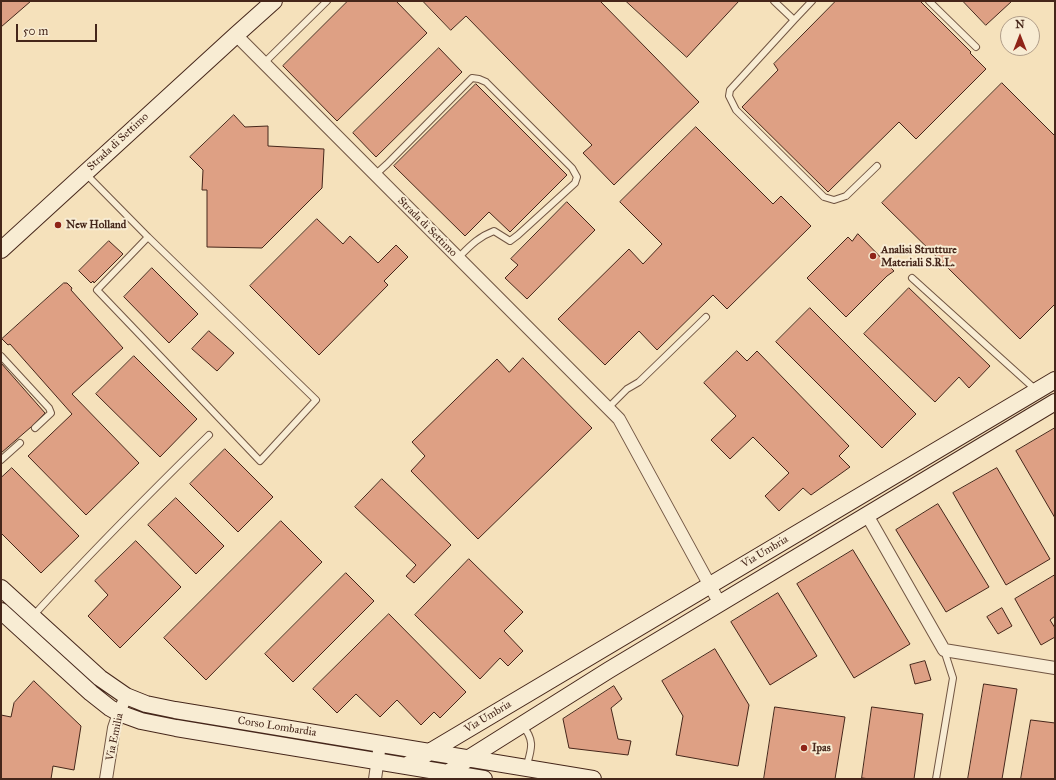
<!DOCTYPE html>
<html>
<head>
<meta charset="utf-8">
<style>
  body { margin:0 }
  #map { position:relative; width:1056px; height:780px; overflow:hidden; background:#f5e1bb; font-family:"IM FELL Great Primer",serif }
  canvas { display:block }
  .frame { position:absolute; inset:0; border:2px solid #45261a; pointer-events:none }
  .north { position:absolute; left:1000px; top:16px; width:40px; height:40px; box-sizing:border-box; background:#f8ecd3; border:1px solid #b09d89; border-radius:50%; rotate:0deg; font-size:11px; font-weight:700; line-height:16px; text-align:center; color:#45261a }
  .north::after { content:''; display:block; margin:auto; width:14px; height:18px; background:#8f2418; clip-path:polygon(50% 0,100% 100%,50% 72%,0 100%) }
  .scale { position:absolute; left:16px; top:24px; width:81px; height:18px; box-sizing:border-box; border:2px solid #45261a; border-top:0; padding-left:5px; font-size:12px; line-height:14px; white-space:nowrap; color:#45261a; -webkit-text-stroke:3px #f8ecd3; paint-order:stroke }
</style>
</head>
<body>
<div id="map">
<canvas width="1056" height="780"></canvas>
<div class="frame"></div>
<div class="north">N</div>
<div class="scale">50 m</div>
</div>
<script>
const c = document.querySelector('canvas').getContext('2d');
c.lineJoin = 'round';
function fill(path, color) {
  c.fillStyle = color;
  c.fill(path, 'evenodd');
}
function strokePath(path, color, width, dash) {
  c.strokeStyle = color;
  c.lineWidth = width;
  c.lineCap = dash ? 'butt' : 'round';
  c.setLineDash(dash || []);
  c.stroke(path);
}
function write(font, color, halo, rows, align = 'center') {
  c.font = font + ' "IM FELL Great Primer",serif';
  c.lineWidth = 4;
  c.setLineDash([]);
  c.textBaseline = 'middle';
  c.strokeStyle = halo;
  c.fillStyle = color;
  for (const [text, x, y, turn = 0] of rows) {
    c.save();
    c.translate(x, y);
    c.rotate((+turn || 0) * Math.PI / 180);
    c.textAlign = isNaN(turn) ? turn : align;
    if (halo) c.strokeText(text, 0, 0);
    c.fillText(text, 0, 0);
    c.restore();
  }
}
const building = new Path2D(`
  M1,1h30l-30,26z
  M348,1h48l31,32 -90,88 -54,-55z
  M423,1h177l99,101 -85,83 -31,-32 9,-8 -126,-129 -15,14z
  M626,1h113l-52,56z
  M836,1h84l51,51 -1,1 16,16 -70,70 -17,-17 -71,70 -86,-85 36,-37 -4,-6z
  M963,1h49l-26,24z
  M439,48l23,24 -86,85 -23,-24z
  M1002,83l53,53v168l-35,35 -138,-136z
  M476,84l91,91 -57,57 -21,-20 -24,24 -71,-70z
  M234,115l11,12 23,-1v20l56,3 -2,39 -60,60 -55,-1v-57h-5l1,-20 -13,-13z
  M696,127l77,77 8,-8 30,30 -84,83 -14,-14 -56,55 -18,-19 -34,34 -47,-46 71,-70 14,15 19,-20 -42,-42z
  M567,202l28,28 -68,69 -22,-21 13,-13 -7,-6z
  M317,219l26,25 7,-8 28,27 18,-18 12,12 -24,24 4,4 -69,70 -69,-69z
  M858,234l36,37 -7,5 -41,41 -39,-39 41,-41 4,4z
  M109,241l14,13 -29,29 -1,-2 -2,2 -12,-12z
  M152,268l46,46 -29,29 -45,-46z
  M64,283h3l5,5 -1,2 52,58 -51,46 67,69 -53,52 -58,-59 44,-42 -62,-70 -2,1 -6,-6z
  M909,288l81,78 -21,22 -10,-11 -24,25 -71,-68z
  M810,308l106,106 -34,34 -106,-106z
  M209,331l25,22 -17,18 -25,-22z
  M737,351l10,10 10,-10 92,95 -10,10 11,11 -39,28 -8,-7 -24,23 -14,-15 24,-23 -36,-36 -23,22 -19,-19 25,-24 -32,-33z
  M134,356l63,63 -37,38 -64,-63z
  M523,358l69,70 -114,111 -67,-68 14,-15 -13,-14 85,-83 12,13z
  M1,363l44,50 -14,14 -30,26z
  M1055,428v90l-39,-67z
  M225,449l48,48 -35,35 -48,-48z
  M12,468l67,68 -38,37 -40,-40v-55z
  M997,468l53,91 -44,26 -53,-92z
  M382,479l69,66 -37,38 -8,-7 10,-11 -61,-58z
  M176,498l48,48 -28,28 -48,-49z
  M938,504l51,83 -43,25 -50,-82z
  M281,521l41,41 -116,118 -42,-42z
  M136,541l45,46 -61,61 -32,-32 20,-21 -13,-14z
  M853,550l57,94 -56,34 -57,-94z
  M469,559l54,53 -19,19 19,20 -15,15 -8,-8 -20,21 -65,-64z
  M346,573l28,28 -81,81 -28,-28z
  M1055,575v41l-5,4 5,8v9l-14,8 -26,-46z
  M778,593l39,63 -47,29 -39,-63z
  M1002,608l10,18 -14,8 -11,-17z
  M389,614l77,78 -26,26 -6,-6 -13,13 -24,-25 -17,17 -24,-23 -19,19 -24,-24z
  M715,649l34,56 -11,61 -62,-11 7,-39 -21,-35z
  M925,661l6,19 -16,4 -5,-19z
  M34,681l47,45 -7,44 -21,-4 -2,13h-50v-64l10,2 3,-14z
  M984,684l33,5 -15,90h-34z
  M614,686l8,13 -11,9 7,31 13,2 -3,14 -59,-7 -6,-29z
  M775,707l70,10 -10,62h-71z
  M872,707l51,7 -9,65h-44l-8,-1z
  M1031,720l24,3v56h-34z`);
const lane = new Path2D(`
  M774,1l20,19 18,-19
  M929,1l47,46
  M794,20l-64,70 -1,6 7,14 88,87 10,3 12,-4 31,-30
  M264,63l63,-62
  M85,173l63,64 168,163 -56,61 -97,-102 -66,-69 51,-53
  M375,175l12,-11 85,-86 7,1 7,3 86,86 5,9 -2,6 -57,52 -8,6 -16,-10c-16,6 -24,15 -36,27
  M912,278l124,112
  M1,356l48,52 2,5 -16,15
  M608,408l19,-19 12,-7 67,-65
  M1,460l19,-17
  M33,616c57,-63 116,-122 176,-181
  M522,725c14,16 9,25 4,43
  M936,779l17,-101 -9,-28`);
const street = new Path2D(`
  M236,35l383,384 101,185
  M867,515l77,135 111,18
  M106,779l8,-51 5,-15 7,-17
  M375,779l5,-35`);
const secondary = new Path2D(`
  M1,250l235,-215 38,-34
  M1,588l99,90 26,18 20,8 29,6 418,69
  M1,611l90,82 19,15 9,5 22,8 35,7 308,51
  M406,766l649,-386
  M448,773l21,-15 140,-88 446,-268`);
const markers = [
  [58,225,4,"#8f2418"],
  [873,256,4,"#8f2418"],
  [804,748,4,"#8f2418"]
];
const streetNames = [
  ["Strada di Settimo",118,142,-43],
  ["Strada di Settimo",427,227,45],
  ["Via Umbria",765,552,-31],
  ["Via Umbria",488,717,-31],
  ["Corso Lombardia",277,727,9],
  ["Via Emilia",115,737,-78]
];
const poiNames = [
  ["New Holland",66,225],
  ["Analisi Strutture",881,250],
  ["Materiali S.R.L.",881,263],
  ["Ipas",812,748]
];
fill(building, '#dea084');
strokePath(building, '#45261a', 1);
strokePath(lane, '#715542', 8);
strokePath(street, '#715542', 14);
strokePath(secondary, '#45261a', 18);
strokePath(lane, '#f8ecd3', 6);
strokePath(street, '#f8ecd3', 12);
strokePath(secondary, '#f8ecd3', 16);
for (const [x, y, r, color] of markers) {
  const dot = new Path2D();
  dot.arc(x, y, r, 0, 2 * Math.PI);
  c.fillStyle = color;
  c.fill(dot);
  strokePath(dot, '#f8ecd3', 1.5);
}
write('11px', '#45261a', '#f8ecd3', streetNames);
write('bold 11px', '#45261a', '#f8ecd3', poiNames, 'left');
</script>
</body>
</html>
